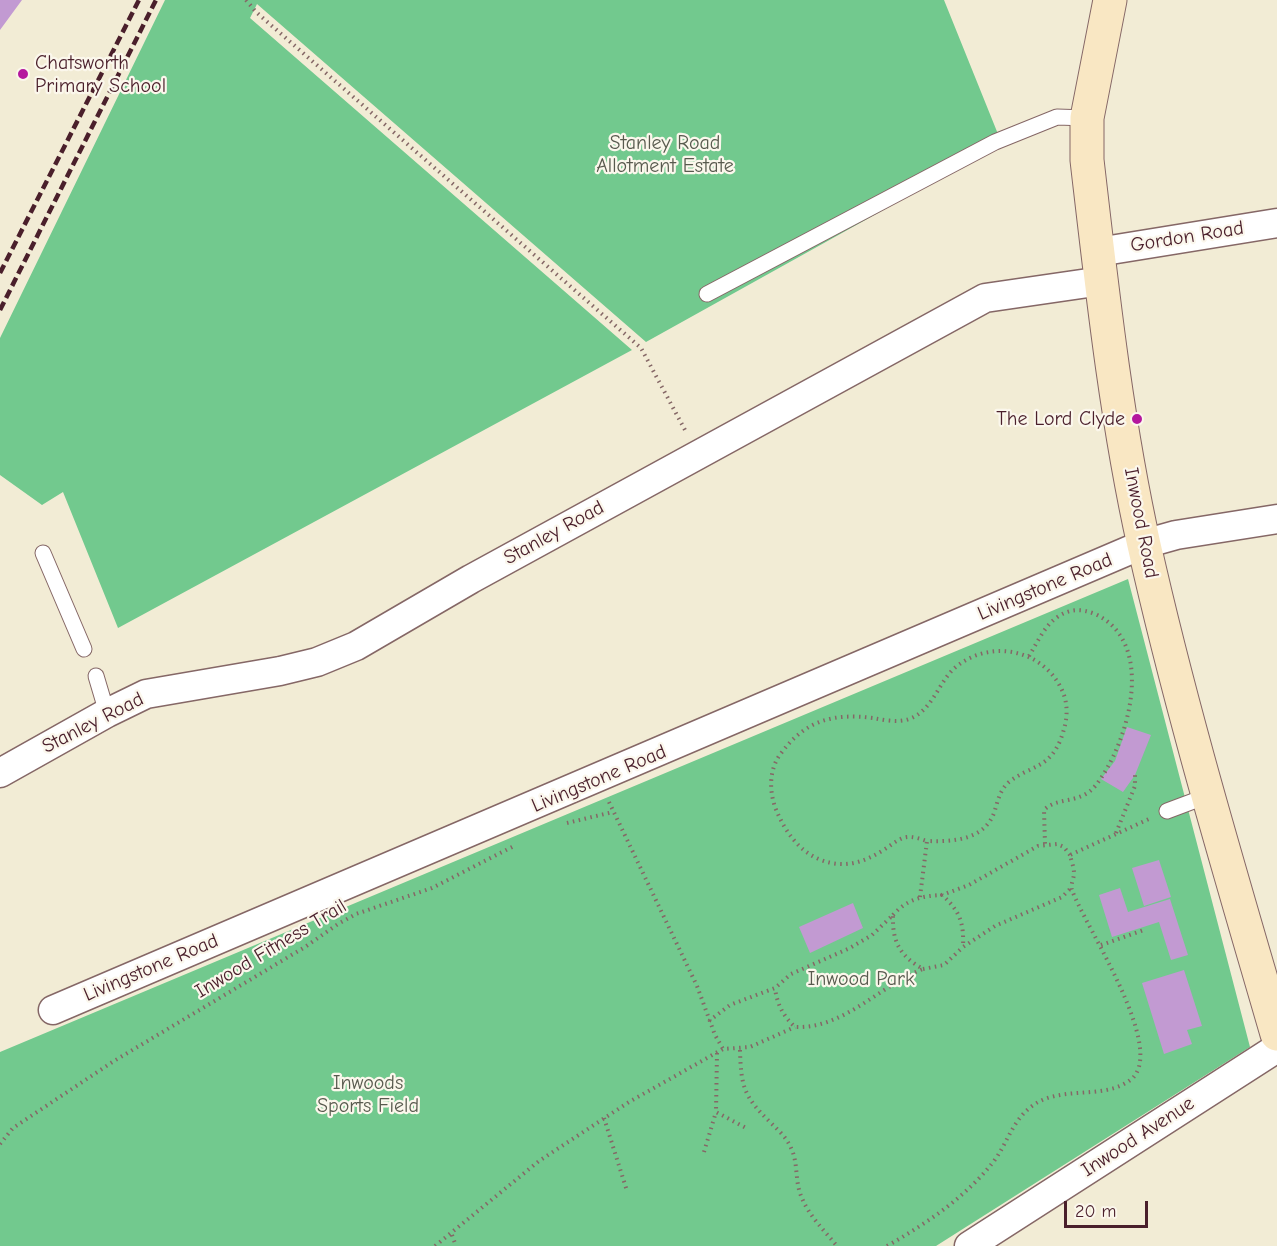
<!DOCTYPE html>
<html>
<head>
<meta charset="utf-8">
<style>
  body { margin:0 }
  #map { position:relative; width:1277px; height:1246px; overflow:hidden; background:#f2ecd5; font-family:"Comic Neue",sans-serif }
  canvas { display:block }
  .scale { position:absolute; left:1064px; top:1201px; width:84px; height:27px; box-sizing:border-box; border:3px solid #4a1f2b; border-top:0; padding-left:8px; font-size:18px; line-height:21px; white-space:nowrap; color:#4a1f2b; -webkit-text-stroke:4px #fbf7ec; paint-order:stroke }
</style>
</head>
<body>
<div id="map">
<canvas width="1277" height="1246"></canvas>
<div class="scale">20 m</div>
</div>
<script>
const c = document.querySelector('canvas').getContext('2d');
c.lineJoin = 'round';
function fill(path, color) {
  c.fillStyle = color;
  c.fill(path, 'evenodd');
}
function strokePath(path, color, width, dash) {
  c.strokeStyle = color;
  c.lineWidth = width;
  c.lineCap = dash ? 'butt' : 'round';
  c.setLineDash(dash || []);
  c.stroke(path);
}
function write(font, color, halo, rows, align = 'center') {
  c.font = font + ' "Comic Neue",sans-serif';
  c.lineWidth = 4.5;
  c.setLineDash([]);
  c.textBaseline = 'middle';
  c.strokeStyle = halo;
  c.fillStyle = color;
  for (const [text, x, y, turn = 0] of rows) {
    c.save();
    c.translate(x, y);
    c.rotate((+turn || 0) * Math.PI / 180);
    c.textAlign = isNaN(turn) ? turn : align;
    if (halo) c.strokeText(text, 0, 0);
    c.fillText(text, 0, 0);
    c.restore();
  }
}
const green = new Path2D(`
  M165,0h779l58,144 -356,198 -389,-338 -7,14 382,332 -514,278 -55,-136 -21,13 -42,-30v-137z
  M1128,579l122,468 -314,199h-936v-194z`);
const building = new Path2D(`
  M0,0h22l-22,30z
  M1127,727l24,8 -16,40 -12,17 -22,-13 14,-18z
  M1159,860l12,37 -27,9 -12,-38z
  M1120,888l8,24 42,-13 18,56 -17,5 -12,-38 -47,15 -13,-42z
  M853,903l10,25 -53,25 -11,-26z
  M1184,970l18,56 -15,4 5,14 -28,10 -22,-71z`);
const path = new Path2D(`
  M246,0l10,12 385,336 44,82
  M1029,656c8,-13 15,-29 27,-38 12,-9 25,-10 39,-4 63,29 33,130 1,171 -16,20 -38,11 -52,25l1,34
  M609,802l88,184 18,49 8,14
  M567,823l46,-11
  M1116,833l19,-47v-11
  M1070,855l-6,-8 -7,-3 -19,2 -69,39 -27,10c18,16 22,28 21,52l32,-21 67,-29 9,-9
  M920,897l7,-56c26,1 59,-1 68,-31 3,-10 5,-20 14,-28 20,-16 39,-13 51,-41 7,-18 10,-35 1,-53 -19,-38 -69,-49 -104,-22 -19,15 -23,44 -48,53 -11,4 -25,1 -36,-1 -39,-5 -67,2 -91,34 -13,16 -13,37 -7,55 9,23 23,44 46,53 24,9 44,2 64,-11 8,-5 15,-12 24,-12 6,0 12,2 18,4
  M893,915c14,-16 29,-19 49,-20
  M1101,945l43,-15
  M923,969l21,-4 19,-18
  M709,1021l21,-16 45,-17 16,-14 59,-26 22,-13 21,-20c-1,27 7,41 30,54 -44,17 -79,60 -128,58 -12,-11 -18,-23 -20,-39
  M740,1050c1,37 4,47 31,73 7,7 16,15 20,25 7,14 4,30 9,45 7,21 23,36 37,53
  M717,1053l-1,59 32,17
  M604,1118l23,73
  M0,1144l13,-16 101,-67 191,-114 33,-23 18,-10 76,-26 82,-42
  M704,1152l12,-40
  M452,1235l4,11
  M435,1246l104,-85 90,-59 94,-53 27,-2 45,-20
  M887,1246c40,-23 78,-48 107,-85 14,-19 18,-40 38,-55 28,-21 70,-6 97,-25 42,-28 -45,-156 -57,-191 -2,-5 2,-11 2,-17 0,-6 -3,-13 -4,-18l79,-36`);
const lane = new Path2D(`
  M707,294l288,-152 62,-25 30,1
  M43,553l41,96
  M96,676l11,37
  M1167,811l40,-15`);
const street = new Path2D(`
  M1098,252l179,-29
  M0,773l107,-60 39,-19 134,-23 37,-9 39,-16 115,-67 514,-281 117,-17
  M53,1010l1091,-466 32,-9 101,-16
  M969,1246l308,-198`);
const secondary = new Path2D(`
  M1110,0l-23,118v42c15,129 29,259 57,385 37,165 86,327 133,489`);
const rail = new Path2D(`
  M0,273l139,-273
  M0,310l156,-310`);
const markers = [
  [23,74,6,"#b5179e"],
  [1137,419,6,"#b5179e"]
];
const poiNames = [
  ["Chatsworth",35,63],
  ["Primary School",35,86],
  ["The Lord Clyde",1125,419,"right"]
];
const parkNames = [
  ["Stanley Road",665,143],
  ["Allotment Estate",665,166],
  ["Inwood Park",861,979],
  ["Inwoods",368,1083],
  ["Sports Field",368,1106]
];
const streetNames = [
  ["Gordon Road",1187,237,-9],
  ["Inwood Road",1141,523,79],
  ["Stanley Road",554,533,-29],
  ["Livingstone Road",1045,587,-23],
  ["Stanley Road",93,723,-27],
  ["Livingstone Road",599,779,-23],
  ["Inwood Fitness Trail",271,949,-31],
  ["Livingstone Road",151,968,-23],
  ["Inwood Avenue",1138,1137,-33]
];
fill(green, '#72c98e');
fill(building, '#c29ad2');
strokePath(lane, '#856766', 17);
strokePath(street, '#856766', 31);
strokePath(secondary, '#856766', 35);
strokePath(path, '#856766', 4, [1.5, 4.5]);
strokePath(lane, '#fff', 15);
strokePath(street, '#fff', 28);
strokePath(secondary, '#f9e7c3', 33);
strokePath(rail, '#4a1f2b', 4.5, [9, 4.5]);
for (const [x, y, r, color] of markers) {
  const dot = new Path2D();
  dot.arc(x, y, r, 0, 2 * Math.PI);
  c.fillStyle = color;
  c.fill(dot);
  strokePath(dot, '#fbf7ec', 2);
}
write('20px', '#4a1f2b', '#fbf7ec', poiNames, 'left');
write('20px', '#585a4e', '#fbf7ec', parkNames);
write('20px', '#4a1f2b', '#fbf7ec', streetNames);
</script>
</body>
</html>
